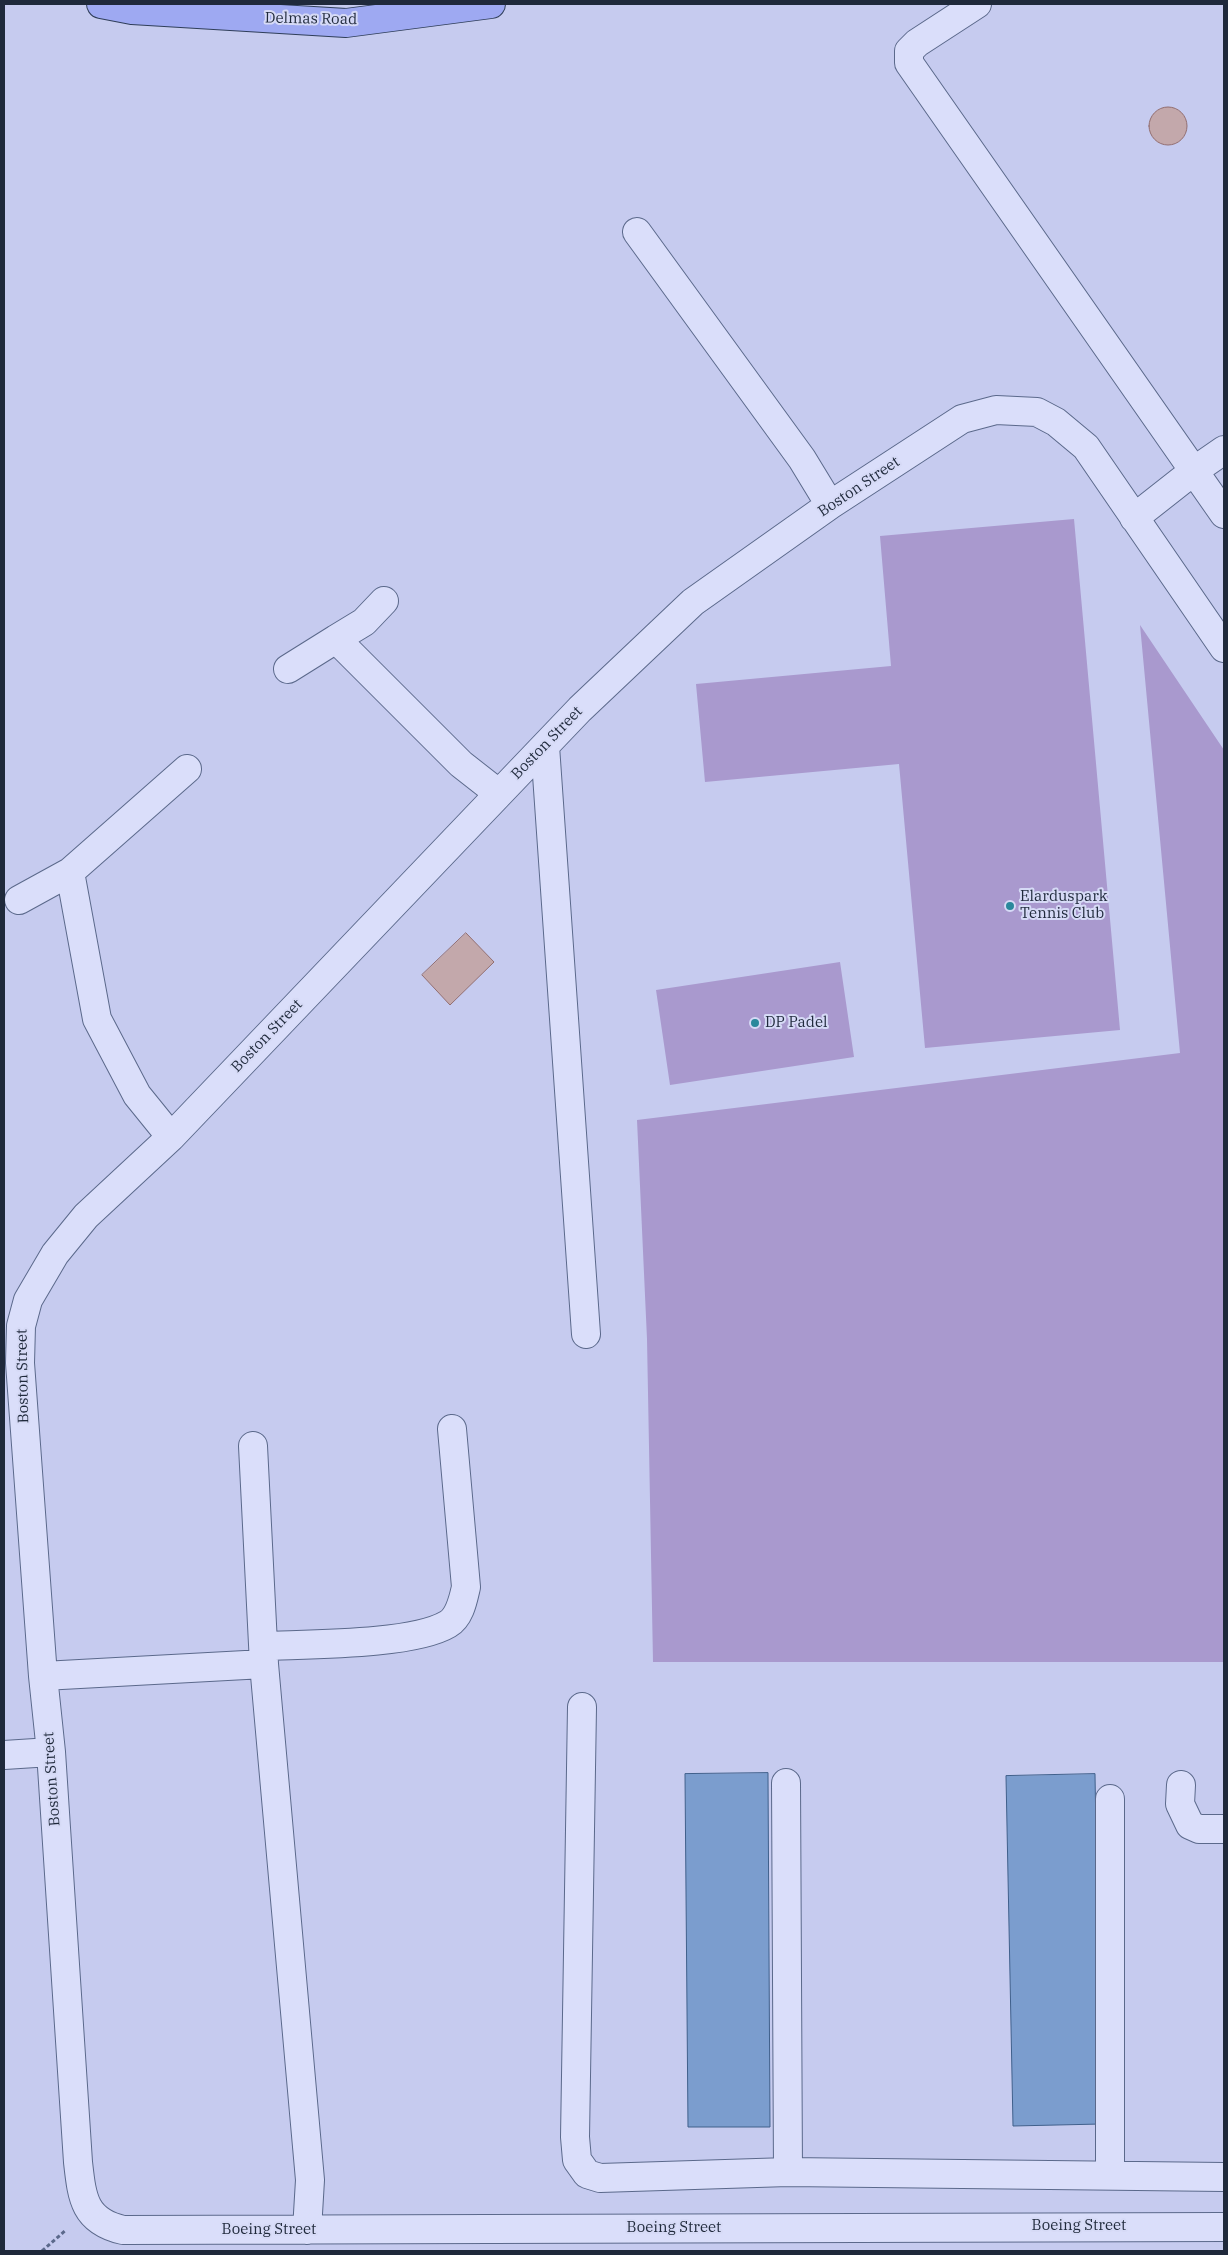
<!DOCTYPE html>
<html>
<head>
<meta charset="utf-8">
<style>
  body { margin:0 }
  #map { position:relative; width:1228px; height:2255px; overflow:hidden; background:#c6cbef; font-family:"IBM Plex Serif",serif }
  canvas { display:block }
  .frame { position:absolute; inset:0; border:5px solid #1f293b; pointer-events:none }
</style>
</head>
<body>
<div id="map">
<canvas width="1228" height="2255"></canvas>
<div class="frame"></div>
</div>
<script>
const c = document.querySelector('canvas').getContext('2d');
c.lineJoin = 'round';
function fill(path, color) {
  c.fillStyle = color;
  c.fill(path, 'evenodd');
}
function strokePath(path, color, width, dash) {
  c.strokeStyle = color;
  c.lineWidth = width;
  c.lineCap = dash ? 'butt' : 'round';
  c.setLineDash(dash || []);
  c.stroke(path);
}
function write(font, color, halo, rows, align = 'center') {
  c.font = font + ' "IBM Plex Serif",serif';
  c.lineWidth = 4;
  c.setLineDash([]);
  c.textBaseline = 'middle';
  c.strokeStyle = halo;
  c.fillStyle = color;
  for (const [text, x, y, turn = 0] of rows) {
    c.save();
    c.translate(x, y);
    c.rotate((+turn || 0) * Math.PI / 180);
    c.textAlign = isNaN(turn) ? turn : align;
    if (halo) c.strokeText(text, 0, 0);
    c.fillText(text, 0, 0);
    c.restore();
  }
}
const green = new Path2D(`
  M1074,519l46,511 -195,18 -26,-284 -194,18 -9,-98 195,-18 -11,-130z
  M1140,625l84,125v912h-571l-6,-323 -10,-219 543,-67z
  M840,962l14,95 -184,28 -14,-95z`);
const water = new Path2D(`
  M1149 126a19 19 0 1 1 38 0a19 19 0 1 1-38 0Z
  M466,933l28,29 -44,43 -28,-30z`);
const building = new Path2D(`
  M768,1773l2,354h-82l-3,-353z
  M1095,1774l6,350 -88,2 -7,-350z`);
const path = new Path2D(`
  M42,2251l24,-21`);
const minor = new Path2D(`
  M977,4l-60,39 -8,8v12l315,451
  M637,232l165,227 28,46
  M1134,518l61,-48 29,-20
  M336,639l28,-17 20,-21
  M1224,648l-138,-201 -30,-25 -19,-10 -41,-2 -34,9 -132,86 -137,97 -113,107 -409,428 -85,79 -31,38 -27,46 -7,26 -1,37 23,313 8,76 27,410c4,36 6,59 45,68l1101,-3
  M288,669l48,-30 125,125 37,29
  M545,746l41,588
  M70,872l27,147 40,76 34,42
  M19,900l51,-28 117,-103
  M264,1646c45,-2 149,-1 184,-22 12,-7 15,-24 18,-37l-14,-158
  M264,1664l46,516 -3,50
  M43,1676l221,-12 -11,-218
  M582,1707l-7,430 2,23 10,14 13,4 188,-6 436,5
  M4,1755l47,-3
  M786,1783l2,389
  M1181,1785l-1,19 10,21 9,4h25
  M1110,1799v376`);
const major = new Path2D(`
  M101,4l31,6 214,13 145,-19`);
const markers = [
  [1010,906,5,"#2a889c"],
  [755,1023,5,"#2a889c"]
];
const streetNames = [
  ["Delmas Road",311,19,1],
  ["Boston Street",859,487,-34],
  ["Boston Street",547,743,-46],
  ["Boston Street",267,1036,-46],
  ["Boston Street",23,1376,-91],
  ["Boston Street",52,1779,-94],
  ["Boeing Street",1079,2226],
  ["Boeing Street",674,2228],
  ["Boeing Street",269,2230]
];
const poiNames = [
  ["Elarduspark",1020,897],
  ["Tennis Club",1020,914],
  ["DP Padel",765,1023]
];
fill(green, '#a999ce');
fill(water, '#c3a8ab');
strokePath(water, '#926e70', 1);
fill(building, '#7b9dce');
strokePath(building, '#40608b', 1);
strokePath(minor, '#5b698b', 30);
strokePath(major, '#2f3e59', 30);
strokePath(path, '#5b698b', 3, [4, 2.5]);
strokePath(minor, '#dadefa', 28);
strokePath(major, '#9ea9f2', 28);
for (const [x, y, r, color] of markers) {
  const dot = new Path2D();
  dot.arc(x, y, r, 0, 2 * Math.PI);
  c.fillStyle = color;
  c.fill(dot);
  strokePath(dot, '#d6daf6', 2);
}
write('15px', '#1f293b', '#d6daf6', streetNames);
write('15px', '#1f293b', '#d6daf6', poiNames, 'left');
</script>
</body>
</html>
